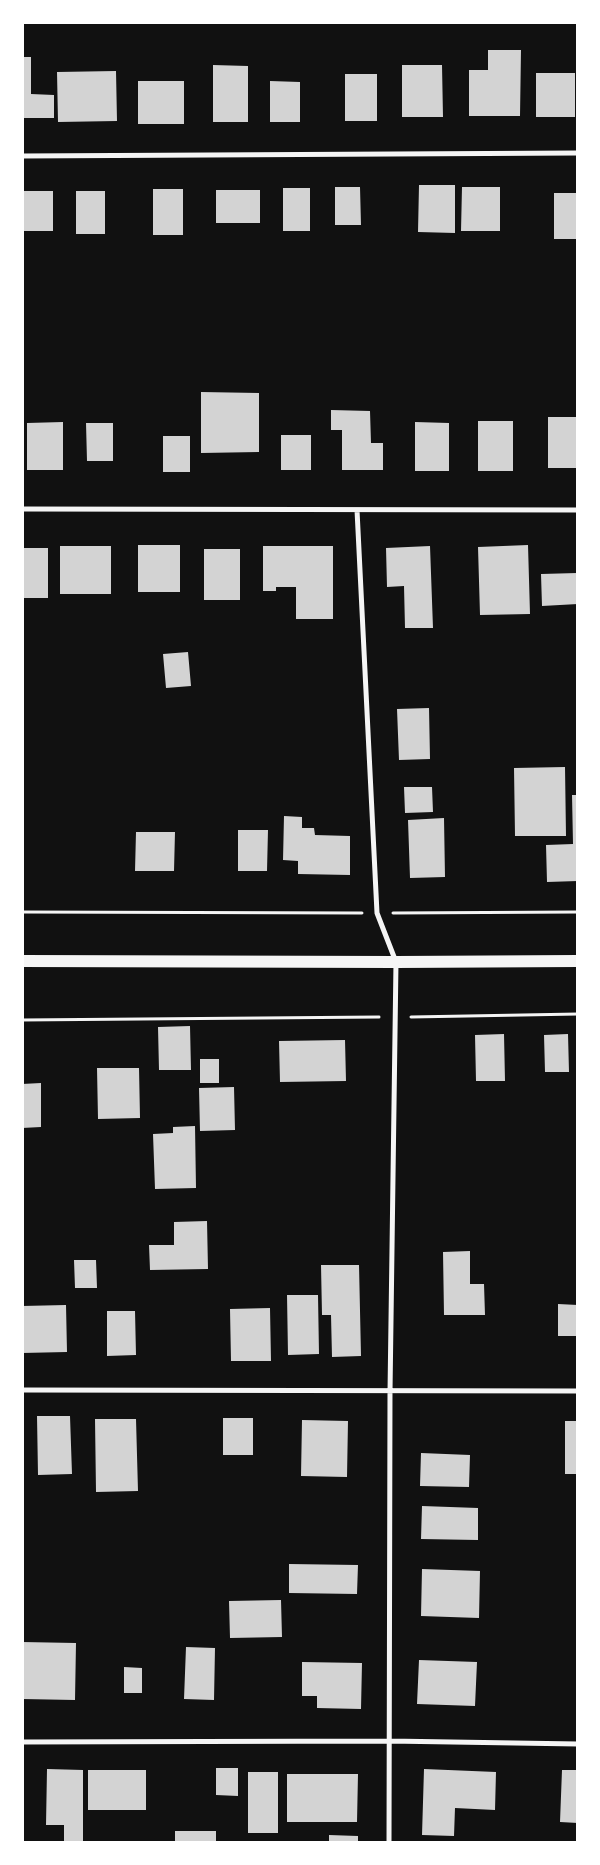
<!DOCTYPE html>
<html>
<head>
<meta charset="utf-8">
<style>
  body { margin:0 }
  #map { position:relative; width:600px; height:1865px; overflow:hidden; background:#111; font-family:"Source Sans 3",sans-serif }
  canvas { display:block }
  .frame { position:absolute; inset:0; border:24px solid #fff; pointer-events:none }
</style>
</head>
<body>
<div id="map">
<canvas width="600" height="1865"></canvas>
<div class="frame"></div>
</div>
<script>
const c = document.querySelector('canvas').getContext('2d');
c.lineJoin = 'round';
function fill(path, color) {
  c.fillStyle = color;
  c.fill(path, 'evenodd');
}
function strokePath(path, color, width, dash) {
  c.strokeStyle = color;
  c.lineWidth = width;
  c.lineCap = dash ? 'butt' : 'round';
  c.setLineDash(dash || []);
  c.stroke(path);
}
const building = new Path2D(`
  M488,50h33l-1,66h-51v-46h19z
  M22,57h9v37l23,1v23h-32z
  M213,65l35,1v56h-35z
  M402,65h40l1,52h-41z
  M116,71l1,50 -59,1 -1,-50z
  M536,73h39v44h-39z
  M345,74h32v47h-32z
  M138,81h46v43h-46z
  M270,81l30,1v40h-30z
  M419,185h36v48l-37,-1z
  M335,187h25l1,38h-26z
  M462,187h38v44h-39z
  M283,188h27v43h-27z
  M153,189h30v46h-30z
  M216,190h44v33h-44z
  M22,191h31v40h-31z
  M76,191h29v43h-29z
  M554,193h24v46h-24z
  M201,392l58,1v59l-58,1z
  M331,410l39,1 1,32h12v27h-41v-40h-11z
  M548,417h30v51h-30z
  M478,421h35v50h-35z
  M63,422v48h-36v-47z
  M415,422l34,1v48h-34z
  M86,423h27v38h-26z
  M281,435h30v35h-30z
  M163,436h27v36h-27z
  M138,545h42v47h-42z
  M528,545l2,69 -50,1 -2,-68z
  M60,546h51v48h-51z
  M263,546h70v73h-37v-32h-20v4h-13z
  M430,546l3,82h-28l-1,-42 -17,1 -1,-39z
  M22,548h26v50h-26z
  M204,549h36v51h-36z
  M577,573l1,31 -36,2 -1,-32z
  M188,652l3,34 -25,2 -3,-34z
  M429,708l1,51 -31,1 -2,-51z
  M565,767l1,69h-51l-1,-68z
  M404,787h28l1,25 -28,1z
  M572,795h6v86l-31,1 -1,-37 27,-1z
  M284,816l18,1v11h12l1,7 35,1v39l-52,-1v-13l-15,-1z
  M444,818l1,59 -35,1 -2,-58z
  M238,830h30l-1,41h-29z
  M136,832h39l-1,39h-39z
  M190,1026l1,44h-32l-1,-43z
  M504,1034l1,47h-29l-1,-46z
  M568,1034l1,38h-24l-1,-37z
  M345,1040l1,41 -66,1 -1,-41z
  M200,1059h19v24h-19z
  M97,1068h42l1,50 -42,1z
  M41,1083v44l-19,1v-44z
  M234,1087l1,43 -35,1 -1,-43z
  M195,1126l1,62 -41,1 -2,-55 20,-1v-6z
  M207,1221l1,48 -58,1 -1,-25h25v-23z
  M470,1251v33h14l1,31h-41l-1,-63z
  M74,1260h22l1,28h-22z
  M321,1265h38l2,91 -29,1 -1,-42h-9z
  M287,1295h31l1,59 -31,1z
  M558,1304l20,1v31h-20z
  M66,1305l1,47 -45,1v-47z
  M270,1308l1,53h-40l-1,-52z
  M107,1311h28l1,44 -29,1z
  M37,1416h33l2,58 -34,1z
  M223,1418h30v37h-30z
  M95,1419h41l2,72 -42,1z
  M302,1420l46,1 -1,56 -46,-1z
  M565,1421h13v53h-13z
  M421,1453l49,2 -1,32 -49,-1z
  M422,1506l56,2v32l-57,-1z
  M289,1564l69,1 -1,29 -68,-1z
  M422,1569l58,2 -1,47 -58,-2z
  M281,1600l1,37 -52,1 -1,-37z
  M22,1642l54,1 -1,57 -53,-1z
  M186,1647l29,1 -1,52 -30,-1z
  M419,1660l58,2 -2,44 -58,-2z
  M302,1662l60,1 -1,46 -44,-1v-12h-15z
  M124,1667l18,1v25h-18z
  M216,1768h22v28l-22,-1z
  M47,1769l36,1v71h-19v-16h-18z
  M424,1769l72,3 -1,38 -40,-2 -1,28 -32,-1z
  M88,1770h58v40h-58z
  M562,1770h16v53l-18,-1z
  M248,1772h30v61h-30z
  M287,1774h71l-1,48h-70z
  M175,1831h41v11h-41z
  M329,1835l29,1v6h-29z`);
const path = new Path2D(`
  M22,912l340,1
  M393,913l185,-1
  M411,1017l167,-3
  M22,1020l357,-3`);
const minor = new Path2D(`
  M22,156l556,-3
  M22,509l556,1
  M357,510l20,403 19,49 -6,430 -1,450
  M22,1390l556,1
  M22,1742l367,-1 189,3`);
const primary = new Path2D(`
  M22,961l374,1 182,-1`);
fill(building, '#d3d3d3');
strokePath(path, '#f5f5f5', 3);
strokePath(minor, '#f5f5f5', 5);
strokePath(primary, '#f5f5f5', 12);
</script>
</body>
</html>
